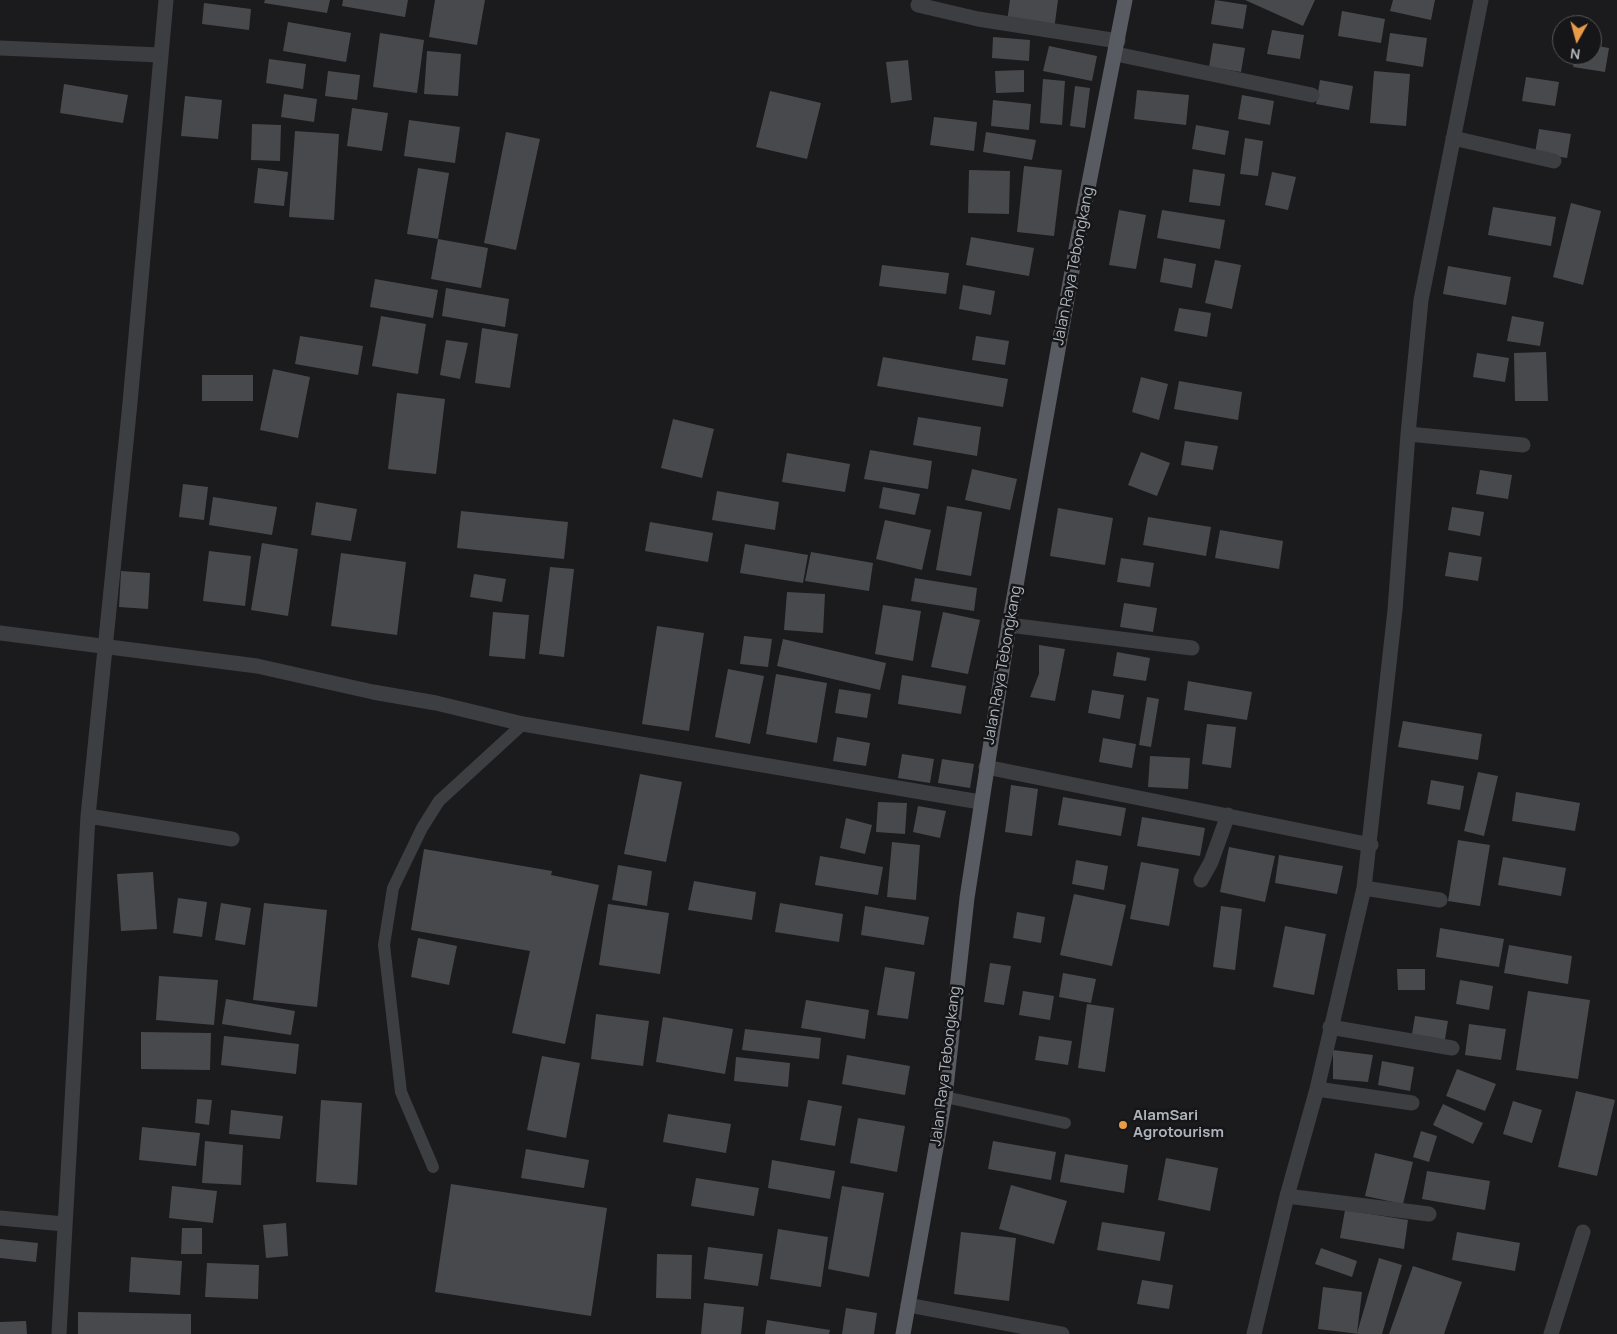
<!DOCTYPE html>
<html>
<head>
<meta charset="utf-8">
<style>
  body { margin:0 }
  #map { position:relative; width:1617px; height:1334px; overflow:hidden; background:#1b1b1d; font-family:Manrope,sans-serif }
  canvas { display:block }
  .north { position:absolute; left:1552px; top:15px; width:50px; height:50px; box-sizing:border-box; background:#161618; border:1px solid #53555a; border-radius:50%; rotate:187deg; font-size:14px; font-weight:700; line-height:20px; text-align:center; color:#aeb4bc }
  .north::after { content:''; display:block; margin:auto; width:18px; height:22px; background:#e99b47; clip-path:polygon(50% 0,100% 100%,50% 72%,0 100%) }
</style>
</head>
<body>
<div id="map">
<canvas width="1617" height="1334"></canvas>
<div class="north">N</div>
</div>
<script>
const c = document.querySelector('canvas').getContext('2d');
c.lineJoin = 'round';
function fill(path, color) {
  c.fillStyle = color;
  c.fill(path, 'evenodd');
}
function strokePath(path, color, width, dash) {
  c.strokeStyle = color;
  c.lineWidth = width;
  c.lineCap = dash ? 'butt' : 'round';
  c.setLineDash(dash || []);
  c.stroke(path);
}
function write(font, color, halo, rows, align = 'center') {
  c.font = font + ' Manrope,sans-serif';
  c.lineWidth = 5;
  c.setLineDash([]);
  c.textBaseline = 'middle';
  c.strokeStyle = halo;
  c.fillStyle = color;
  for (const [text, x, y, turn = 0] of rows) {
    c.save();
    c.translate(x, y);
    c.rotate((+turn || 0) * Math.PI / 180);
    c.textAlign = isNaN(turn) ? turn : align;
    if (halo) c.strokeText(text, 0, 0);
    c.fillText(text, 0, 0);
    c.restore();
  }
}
const building = new Path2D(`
  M265,0h65l-3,13 -63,-10z
  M343,0h65l-3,17 -63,-11z
  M435,0h50l-8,45 -48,-8z
  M1010,0h48l-4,30 -47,-8z
  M1215,0l32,5 -4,24 -32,-5z
  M1245,0h70l-12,26z
  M1393,0h42l-4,20 -41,-9z
  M204,3l47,6 -2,21 -47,-6z
  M1342,11l43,8 -4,24 -43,-7z
  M288,22l63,11 -5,29 -63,-11z
  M1272,30l32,5 -4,24 -33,-5z
  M380,33l44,7 -7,53 -44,-6z
  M1390,33l37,5 -4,29 -37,-6z
  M993,37l37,3 -1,21 -37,-3z
  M1213,43l32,5 -4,24 -32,-5z
  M1592,45l17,3 -4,24 -32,-5 2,-12h17z
  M1049,46l48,10 -5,25 -49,-10z
  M427,51l34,3 -3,42 -34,-2z
  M269,59l37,5 -3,25 -37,-6z
  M908,60l4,40 -21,3 -5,-41z
  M1024,70v22l-28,1 -1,-22z
  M328,71l32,4 -3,25 -32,-4z
  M1374,71l36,3 -4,52 -36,-3z
  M1526,77l33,5 -4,24 -33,-5z
  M1043,79l22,2 -3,44 -22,-2z
  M1320,80l33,6 -4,24 -33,-6z
  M64,84l64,11 -5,28 -63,-10z
  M1075,86l15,2 -5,40 -15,-2z
  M1137,90l52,5 -3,30 -52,-6z
  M770,91l51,12 -14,56 -51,-12z
  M284,94l33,5 -3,23 -33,-5z
  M1242,95l32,6 -4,24 -32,-6z
  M185,96l37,4 -4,39 -37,-3z
  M993,100l38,4 -2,26 -38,-4z
  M352,108l36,5 -6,38 -35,-5z
  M934,117l43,5 -3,29 -44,-6z
  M409,120l51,7 -5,36 -51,-7z
  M252,124l29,1 -1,36 -29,-1z
  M1196,125l33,6 -4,24 -33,-6z
  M1539,129l32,5 -4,24 -32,-5z
  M295,131l44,3 -5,86 -45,-3z
  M506,132l34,7 -24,111 -32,-7z
  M986,132l50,8 -4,20 -49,-8z
  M1245,138l18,3 -5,35 -18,-2z
  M1024,166l38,4 -8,66 -37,-4z
  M258,168l30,4 -4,34 -30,-3z
  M418,168l31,5 -11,66 50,9 -7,40 -50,-9 7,-40 -31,-5z
  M1193,169l32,5 -5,32 -31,-4z
  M969,170l41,1 -1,43 -41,-1z
  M1272,172l24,5 -8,33 -23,-5z
  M1571,203l30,8 -18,74 -30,-8z
  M1493,207l63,10 -5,29 -63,-11z
  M1119,210l27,5 -10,54 -27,-4z
  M1162,210l63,10 -5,29 -63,-11z
  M971,237l63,11 -5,28 -63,-11z
  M1164,258l32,6 -4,24 -32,-6z
  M1215,260l26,5 -9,44 -27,-6z
  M882,265l67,8 -3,21 -67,-8z
  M1448,266l63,11 -5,28 -63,-11z
  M375,279l63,11 -5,28 -63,-11z
  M963,285l32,6 -4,24 -32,-6z
  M446,288l63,11 -4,28 -63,-11z
  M1179,308l32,5 -4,24 -33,-6z
  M381,316l45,8 -8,50 -46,-8z
  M1512,316l32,6 -4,24 -33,-5z
  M482,328l36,6 -8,54 -35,-5z
  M300,336l63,10 -5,29 -63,-11z
  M976,336l33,5 -4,24 -33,-5z
  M446,340l22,3 -8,36 -20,-4z
  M1546,352l2,49h-33l-1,-48z
  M1477,353l32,5 -4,24 -32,-5z
  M883,357l125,22 -5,28 -126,-21z
  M273,369l37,8 -12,61 -38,-8z
  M202,375h51v26h-51z
  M1141,377l27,7 -9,36 -27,-8z
  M1179,381l63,11 -4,28 -64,-11z
  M397,393l48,6 -9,75 -48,-5z
  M918,417l63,10 -4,29 -64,-11z
  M673,419l41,10 -12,49 -41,-10z
  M1185,441l33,5 -5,24 -32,-5z
  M870,450l62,11 -4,28 -64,-10z
  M1141,452l29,11 -13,33 -29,-11z
  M787,453l63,11 -5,28 -63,-10z
  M972,469l45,10 -7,31 -45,-10z
  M1480,470l32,5 -4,24 -32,-5z
  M183,484l25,3 -4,33 -25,-3z
  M883,487l37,7 -5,21 -36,-7z
  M717,491l62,11 -4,28 -63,-10z
  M213,497l64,10 -5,28 -63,-10z
  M316,502l41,7 -6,32 -40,-6z
  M947,506l35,6 -11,64 -35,-6z
  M1452,507l32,5 -4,24 -32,-6z
  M1058,508l55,10 -8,47 -55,-9z
  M461,511l107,11 -4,37 -107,-11z
  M1148,517l63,10 -5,29 -63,-11z
  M885,520l46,10 -9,40 -46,-11z
  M650,522l63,11 -5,29 -63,-11z
  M1220,530l63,11 -4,28 -64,-11z
  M262,543l36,6 -10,67 -37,-6z
  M745,544l63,11 -5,28 -63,-10z
  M209,551l42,5 -6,50 -42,-5z
  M811,552l62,11 -4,28 -64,-10z
  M1449,552l33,5 -4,24 -33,-5z
  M341,553l65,9 -9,73 -66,-9z
  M1121,558l33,5 -4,24 -33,-5z
  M550,567l24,2 -10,88 -25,-3z
  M121,571l29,2 -2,36 -29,-2z
  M474,574l32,5 -4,23 -32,-5z
  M915,578l62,10 -3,23 -63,-10z
  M787,592l38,2 -2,39 -39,-3z
  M1124,603l33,5 -4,24 -33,-5z
  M883,605l38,6 -8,50 -38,-7z
  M493,612l36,3 -4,44 -36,-3z
  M943,612l37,8 -12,54 -37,-7z
  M657,626l47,7 -15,98 -47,-7z
  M744,636l28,3 -4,28 -28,-3z
  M783,639l103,24 -6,27 -103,-24z
  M1039,645l26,4 -10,52 -25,-4 9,-23z
  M1117,652l33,6 -4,23 -33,-5z
  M728,669l36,7 -14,68 -35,-7z
  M776,674l51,9 -10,60 -51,-9z
  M902,675l64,11 -5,28 -63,-10z
  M1188,681l64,11 -5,28 -63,-10z
  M839,689l32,5 -4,24 -32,-5z
  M1092,690l32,5 -4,24 -32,-6z
  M1147,697l12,2 -8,48 -12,-2z
  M1403,721l79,13 -4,26 -80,-13z
  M1207,724l29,3 -5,41 -29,-4z
  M837,737l33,6 -4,23 -33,-5z
  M1103,738l33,6 -4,24 -33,-6z
  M902,754l32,5 -4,24 -32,-5z
  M1150,756l40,2 -2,31 -40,-2z
  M942,759l32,5 -4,24 -32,-5z
  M1478,772l20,4 -14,60 -20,-5z
  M640,774l42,8 -16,80 -42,-8z
  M1431,780l33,6 -4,24 -33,-6z
  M1011,785l27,4 -6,47 -27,-4z
  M1516,792l64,11 -5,28 -63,-10z
  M1063,797l63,11 -5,28 -63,-11z
  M878,802l29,1 -2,31 -29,-2z
  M918,806l28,5 -6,27 -27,-6z
  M1142,817l63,11 -5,28 -63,-10z
  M846,818l26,7 -7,29 -25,-6z
  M1458,840l32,5 -10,61 -32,-5z
  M892,842l28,3 -4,55 -29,-3z
  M1229,847l46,9 -10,46 -45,-10z
  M424,849l128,22 -1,4 48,10 -34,159 -53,-11 18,-82 -119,-21z
  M1279,855l64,11 -6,28 -62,-11z
  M820,856l63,11 -5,28 -63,-10z
  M1503,857l63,11 -5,28 -63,-11z
  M1076,860l32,6 -4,24 -32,-6z
  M1141,862l38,7 -10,57 -39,-7z
  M618,865l34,6 -5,35 -35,-6z
  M153,872l4,57 -36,2 -4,-57z
  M694,881l62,11 -4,28 -64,-10z
  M1074,894l52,11 -14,61 -52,-11z
  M178,898l29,4 -5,35 -29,-4z
  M221,903l30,5 -6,37 -30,-5z
  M264,903l63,7 -10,97 -64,-7z
  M780,903l63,11 -4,28 -64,-10z
  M608,904l61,9 -9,61 -61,-9z
  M865,906l64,11 -5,28 -63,-10z
  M1221,906l21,3 -7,61 -22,-3z
  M1017,912l28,5 -4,26 -28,-5z
  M1285,926l41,8 -12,61 -41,-8z
  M1440,928l64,11 -5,28 -63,-10z
  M418,938l39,8 -8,39 -38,-8z
  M1509,945l63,11 -4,28 -64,-11z
  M990,963l21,3 -7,39 -20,-3z
  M885,967l30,5 -7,47 -31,-4z
  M1397,969h28v21h-27z
  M1063,973l33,6 -5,24 -32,-6z
  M159,976l59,4 -4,45 -58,-5z
  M1460,980l33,6 -4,24 -33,-6z
  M1023,991l31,5 -4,24 -31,-5z
  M1528,991l62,9 -12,79 -62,-9z
  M226,999l69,12 -4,24 -69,-11z
  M806,1000l63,10 -4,29 -64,-11z
  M1087,1004l27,4 -9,64 -27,-4z
  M596,1014l53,7 -6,45 -52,-7z
  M1415,1016l33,5 -4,24 -33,-5z
  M663,1017l70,12 -8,45 -69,-12z
  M1469,1024l37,5 -5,31 -36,-5z
  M745,1029l76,9 -2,21 -77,-9z
  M141,1032l70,1 -1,37 -69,-1z
  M224,1036l75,8 -3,30 -75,-9z
  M1039,1036l33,5 -4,24 -33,-5z
  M1333,1050l40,5 -5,27 -35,-3z
  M847,1055l63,11 -5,29 -63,-11z
  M542,1056l38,7 -14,75 -39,-8z
  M736,1057l54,6 -2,24 -54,-6z
  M1382,1061l32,6 -4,24 -32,-6z
  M1457,1069l39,15 -11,27 -39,-15z
  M1576,1091l39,9 -18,76 -39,-9z
  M197,1099l15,1 -3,25 -14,-2z
  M321,1100l41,3 -5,82 -41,-3z
  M808,1100l34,6 -7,40 -35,-6z
  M1513,1101l29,9 -10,33 -29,-9z
  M1443,1104l40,19 -10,21 -40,-19z
  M231,1110l52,6 -3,23 -51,-5z
  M668,1114l63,10 -5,29 -63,-11z
  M858,1118l47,8 -8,46 -47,-9z
  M142,1127l58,6 -4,33 -57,-6z
  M1421,1131l16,5 -8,26 -16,-5z
  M205,1141l38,4 -2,40 -39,-2z
  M993,1141l63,11 -5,28 -63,-11z
  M526,1149l63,11 -5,28 -63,-10z
  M1375,1153l38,9 -10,42 -38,-8z
  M1065,1154l63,11 -4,28 -64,-11z
  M1166,1158l52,10 -8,43 -52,-11z
  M772,1160l63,11 -5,28 -62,-11z
  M1427,1171l63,10 -5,29 -63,-11z
  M696,1178l63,10 -5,28 -63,-10z
  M451,1184l156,24 -16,108 -156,-24z
  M1011,1185l56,16 -13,43 -55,-15z
  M172,1186l45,5 -4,32 -44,-5z
  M842,1186l42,7 -15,84 -41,-8z
  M1345,1210l63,10 -4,29 -64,-11z
  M1102,1222l63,10 -5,29 -63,-11z
  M286,1223l2,33 -22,2 -3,-33z
  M182,1228h20v26h-21z
  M778,1229l50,8 -7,50 -51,-8z
  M961,1232l55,6 -7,63 -55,-7z
  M1457,1232l63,11 -5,28 -63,-11z
  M0,1239l38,4 -2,19 -36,-4z
  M708,1247l55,7 -5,32 -54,-7z
  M1321,1248l36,13 -5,16 -37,-13z
  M657,1254l35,1 -1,44 -35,-1z
  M131,1257l51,4 -2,34 -51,-3z
  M1379,1258l23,7 -20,69h-23l-41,-5 5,-42 39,5 -5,41z
  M207,1263l52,2 -1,34 -53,-2z
  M1413,1266l49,16 -18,52h-55z
  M1142,1280l31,5 -4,24 -32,-5z
  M704,1303l40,4 -3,27h-40z
  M846,1308l31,5 -3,21h-32z
  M78,1312l113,2v20h-113z
  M767,1320l63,10 -1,4h-64z
  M26,1321l1,13h-27v-12z`);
const service = new Path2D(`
  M945,1097l120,26
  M433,1167l-32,-75 -17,-147 9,-57 29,-60 17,-27 84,-77`);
const minor = new Path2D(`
  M918,5l60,14 140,22
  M0,48l160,7
  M1116,54l196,41
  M1453,138l101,23
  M1408,434l115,11
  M1009,625l183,23
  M0,633l257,33 116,26 63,11 87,21 457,78
  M986,767l385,78
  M88,816l144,23
  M1201,880l10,-18 17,-47
  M1364,888l76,12
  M1330,1027l122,21
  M1317,1089l95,14
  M1287,1196l142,18
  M0,1218l64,6
  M908,1305l154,29
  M59,1334l29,-518 42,-413 36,-403
  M1254,1334l33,-138 30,-107 47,-201 31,-278 13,-176 13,-134 60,-300
  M1551,1334l32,-102`);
const primary = new Path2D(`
  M903,1334l42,-237 22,-199 42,-273 67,-376 49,-249`);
const markers = [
  [1123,1125,5,"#e99b47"]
];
const streetNames = [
  ["Jalan Raya Tebongkang",1074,266,-79],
  ["Jalan Raya Tebongkang",1003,665,-80],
  ["Jalan Raya Tebongkang",946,1066,-83]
];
const poiNames = [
  ["AlamSari",1133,1116],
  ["Agrotourism",1133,1133]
];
fill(building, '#48494d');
strokePath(service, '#3c3e42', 12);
strokePath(minor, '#3c3e42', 15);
strokePath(primary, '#585b61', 15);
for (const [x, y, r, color] of markers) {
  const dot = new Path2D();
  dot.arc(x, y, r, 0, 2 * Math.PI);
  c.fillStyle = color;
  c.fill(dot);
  strokePath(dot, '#161618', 2);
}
write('15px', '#aeb4bc', '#161618', streetNames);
write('bold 15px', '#aeb4bc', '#161618', poiNames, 'left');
</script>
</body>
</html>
